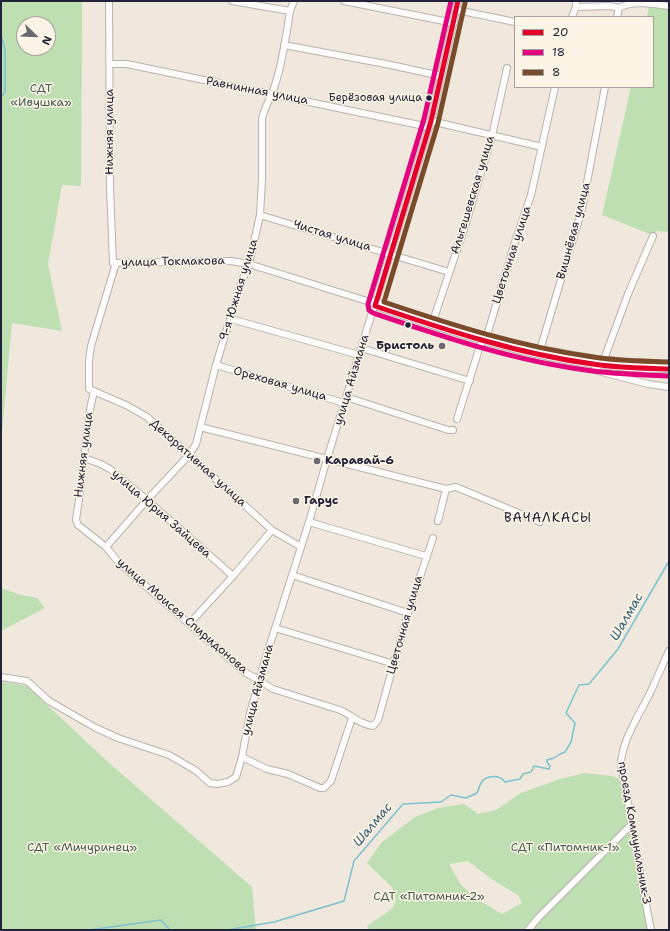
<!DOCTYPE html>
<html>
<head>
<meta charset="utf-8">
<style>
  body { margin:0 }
  #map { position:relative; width:670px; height:931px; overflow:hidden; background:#f0e8dc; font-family:"Shantell Sans",sans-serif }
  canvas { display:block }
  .frame { position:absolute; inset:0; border:2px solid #22223b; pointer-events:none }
  .legend { position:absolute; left:514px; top:16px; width:140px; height:72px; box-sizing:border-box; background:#fcf5e5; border:1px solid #a5a1a1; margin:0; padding:5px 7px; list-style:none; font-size:12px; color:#22223b }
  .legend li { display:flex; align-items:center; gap:8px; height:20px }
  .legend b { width:20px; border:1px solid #a5a1a1 }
  .north { position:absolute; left:16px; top:16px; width:40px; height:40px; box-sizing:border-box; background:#fcf5e5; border:1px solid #a5a1a1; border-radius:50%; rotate:113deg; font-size:11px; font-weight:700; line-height:16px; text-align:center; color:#22223b }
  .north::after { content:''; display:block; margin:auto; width:14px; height:18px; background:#6a6773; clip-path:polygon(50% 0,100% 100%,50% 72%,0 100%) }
</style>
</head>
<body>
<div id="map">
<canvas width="670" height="931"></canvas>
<div class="frame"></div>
<ul class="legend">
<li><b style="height:5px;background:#e4002b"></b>20</li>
<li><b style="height:5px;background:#e5007d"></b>18</li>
<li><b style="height:5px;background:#7a4b2a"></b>8</li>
</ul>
<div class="north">N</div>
</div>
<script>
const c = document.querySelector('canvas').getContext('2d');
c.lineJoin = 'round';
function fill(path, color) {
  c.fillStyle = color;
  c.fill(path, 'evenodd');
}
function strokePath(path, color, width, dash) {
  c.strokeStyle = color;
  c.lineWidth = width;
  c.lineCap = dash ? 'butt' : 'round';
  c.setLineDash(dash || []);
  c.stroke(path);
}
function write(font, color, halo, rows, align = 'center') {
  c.font = font + ' "Shantell Sans",sans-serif';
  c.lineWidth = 3;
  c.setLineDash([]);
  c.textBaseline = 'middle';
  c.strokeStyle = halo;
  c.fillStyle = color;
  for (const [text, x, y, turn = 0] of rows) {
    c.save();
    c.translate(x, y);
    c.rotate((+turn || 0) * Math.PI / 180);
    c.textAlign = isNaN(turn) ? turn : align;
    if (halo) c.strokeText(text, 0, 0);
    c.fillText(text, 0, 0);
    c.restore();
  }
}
const green = new Path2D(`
  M1,1h81v17l-1,168 -19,-1 -14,79 14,67 -50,-8 -11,119zM24,24h24v24h-24z
  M649,6l20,3v223l-12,-1 -5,4 -50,-20 29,-128h22v-70h-6z
  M1,588l20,7 16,3 8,10 -44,23z
  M1,681l26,5 81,76 144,125 4,43h-255z
  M585,773l27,3 7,3 5,22 26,129h-281l-2,-4 26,-18 3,-9 -4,-12 -25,-24 15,-21 33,-25 23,-9 26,-4 14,10 18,-4 25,-17 39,-14zM468,861l25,19 25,15 4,8 -20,11 -22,-13 -19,-16 -12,-21z`);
const stream = new Path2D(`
  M1,35l4,15v42l-4,5
  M89,930l72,-10 9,10
  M227,930l47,-8 70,-21 10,-40 49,-57 38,-2 10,-7 15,3 11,-5c2,-3 2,-7 4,-10 5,-8 18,-9 24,-1l15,-3 3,-5 8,-2 3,-6 15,3 1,-3 -3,-4v-2l7,-2 6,-4 5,-2 6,-10 4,-19 -9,-10 13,-28 10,-1 29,-35 51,-88`);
const minor = new Path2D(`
  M109,1l1,186 3,76 118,-2 18,3 121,38h6l92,30 49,13 79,14 38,4 35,1
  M232,1l58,10
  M344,1l110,22
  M576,7l34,-1 9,2c13,-8 35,-4 50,-2
  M457,10l58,12
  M572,17l4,-10v-6
  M617,17l2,-9
  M284,45l107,20 50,11
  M109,64h18l302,63
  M431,121l111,26
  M260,215l189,57
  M116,263l-25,83 -2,15v28l39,17 19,11 125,113 29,17
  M373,304l2,2c95,33 192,64 294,63
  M231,319l128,36
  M433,321l32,-95 27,-90 15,-68
  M361,348l109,33
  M540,350l42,-141 23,-122
  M603,362l25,-68 25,-58
  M216,365l128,38
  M594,370l54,14 21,3
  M94,391c-6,24 -8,43 -10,67 -2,21 -5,42 -8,62l2,5 28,22 13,16 127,110 13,7 14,9 67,21c12,5 18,14 33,16l5,-6 30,-107 25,-75
  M346,397l102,33h5
  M457,419l23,-73 8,-14 27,-90 16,-47 24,-108
  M200,427l246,62 10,-2 84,35
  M84,458l17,6 9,5 37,31 86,76
  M438,521l8,-32
  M309,522l117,34
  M106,547l41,-47 42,-45 7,-11 20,-79 25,-82 8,-19 11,-49 2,-35v-61c2,-12 10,-22 13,-34 8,-24 11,-49 15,-74l4,-10
  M292,575l116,38
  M190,623l43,-47 39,-46
  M275,628l119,36
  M1,677l26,4 22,20 47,27 22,10 51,17 26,15 15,13 7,1 11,-2 8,-5 6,-20 8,-44 15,-53 44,-138 18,-63 104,-338 27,-120
  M242,757l25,12 21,5 32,14h4l7,-7 21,-63
  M528,930l11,-13 93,-93
  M651,930c-11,-55 -19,-110 -30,-164 -1,-23 20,-54 30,-75 6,-13 12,-27 18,-40`);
const bus1 = new Path2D(`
  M458,1l-27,120 -56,185c71,24 143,48 218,58 25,4 51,4 76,5`);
const bus2 = new Path2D(`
  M451,1l-27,118 -56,185 1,6 4,3c71,24 144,49 220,58 25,3 50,4 76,5`);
const bus3 = new Path2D(`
  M465,3l-27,120 -54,179c68,23 137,45 209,55 25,4 51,4 76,5`);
const markers = [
  [429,98,3.5,"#22223b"],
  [408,325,3.5,"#22223b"],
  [442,346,4,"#6a6773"],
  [317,461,4,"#6a6773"],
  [296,501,4,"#6a6773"]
];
const busNames = [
  ["Берёзовая улица",422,98]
];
const parkNames = [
  ["СДТ",41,89],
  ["«Ивушка»",41,103],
  ["СДТ «Мичуринец»",82,848],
  ["СДТ «Питомник-1»",565,848],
  ["СДТ «Питомник-2»",429,897]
];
const streetNames = [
  ["Равнинная улица",257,91,11],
  ["Нижняя улица",110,132,-90],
  ["Альгешевская улица",473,195,-73],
  ["Вишнёвая улица",574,231,-75],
  ["Чистая улица",332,236,17],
  ["Цветочная улица",512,255,-72],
  ["улица Токмакова",173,262,-1],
  ["9-я Южная улица",239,290,-73],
  ["улица Айзмана",352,380,-73],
  ["Ореховая улица",280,384,16],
  ["Нижняя улица",84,455,-83],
  ["Декоративная улица",198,463,42],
  ["улица Юрия Зайцева",161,514,41],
  ["улица Моисея Спиридонова",182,616,41],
  ["Цветочная улица",405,625,-74],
  ["улица Айзмана",258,690,-75],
  ["проезд Коммунальник-3",634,833,80]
];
const poiNames = [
  ["Бристоль",434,346,"right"],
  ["Каравай-6",325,461],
  ["Гарус",304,501]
];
const neighbourhoodNames = [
  ["ВАЧАЛКАСЫ",548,519]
];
const waterNames = [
  ["Шалмас",627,617,-60],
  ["Шалмас",373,825,-50]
];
fill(green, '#bedfb2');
strokePath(stream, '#7cc2cf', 1.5);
strokePath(minor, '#b8b3ae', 8);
strokePath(minor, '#fdfcfa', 6);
strokePath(bus1, '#e4002b', 5);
strokePath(bus2, '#e5007d', 5);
strokePath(bus3, '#7a4b2a', 5);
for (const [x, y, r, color] of markers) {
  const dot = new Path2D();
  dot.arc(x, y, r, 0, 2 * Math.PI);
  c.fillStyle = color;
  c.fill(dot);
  strokePath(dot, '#fcf5e5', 1.5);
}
write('11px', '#22223b', '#fcf5e5', busNames, 'right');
write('12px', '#455954', '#fcf5e5', parkNames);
write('12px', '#22223b', '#fcf5e5', streetNames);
write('bold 12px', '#22223b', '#fcf5e5', poiNames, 'left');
c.letterSpacing = '1px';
write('13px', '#22223b', '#fcf5e5', neighbourhoodNames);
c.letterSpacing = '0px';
write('italic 13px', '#325b74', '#fcf5e5', waterNames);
</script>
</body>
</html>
